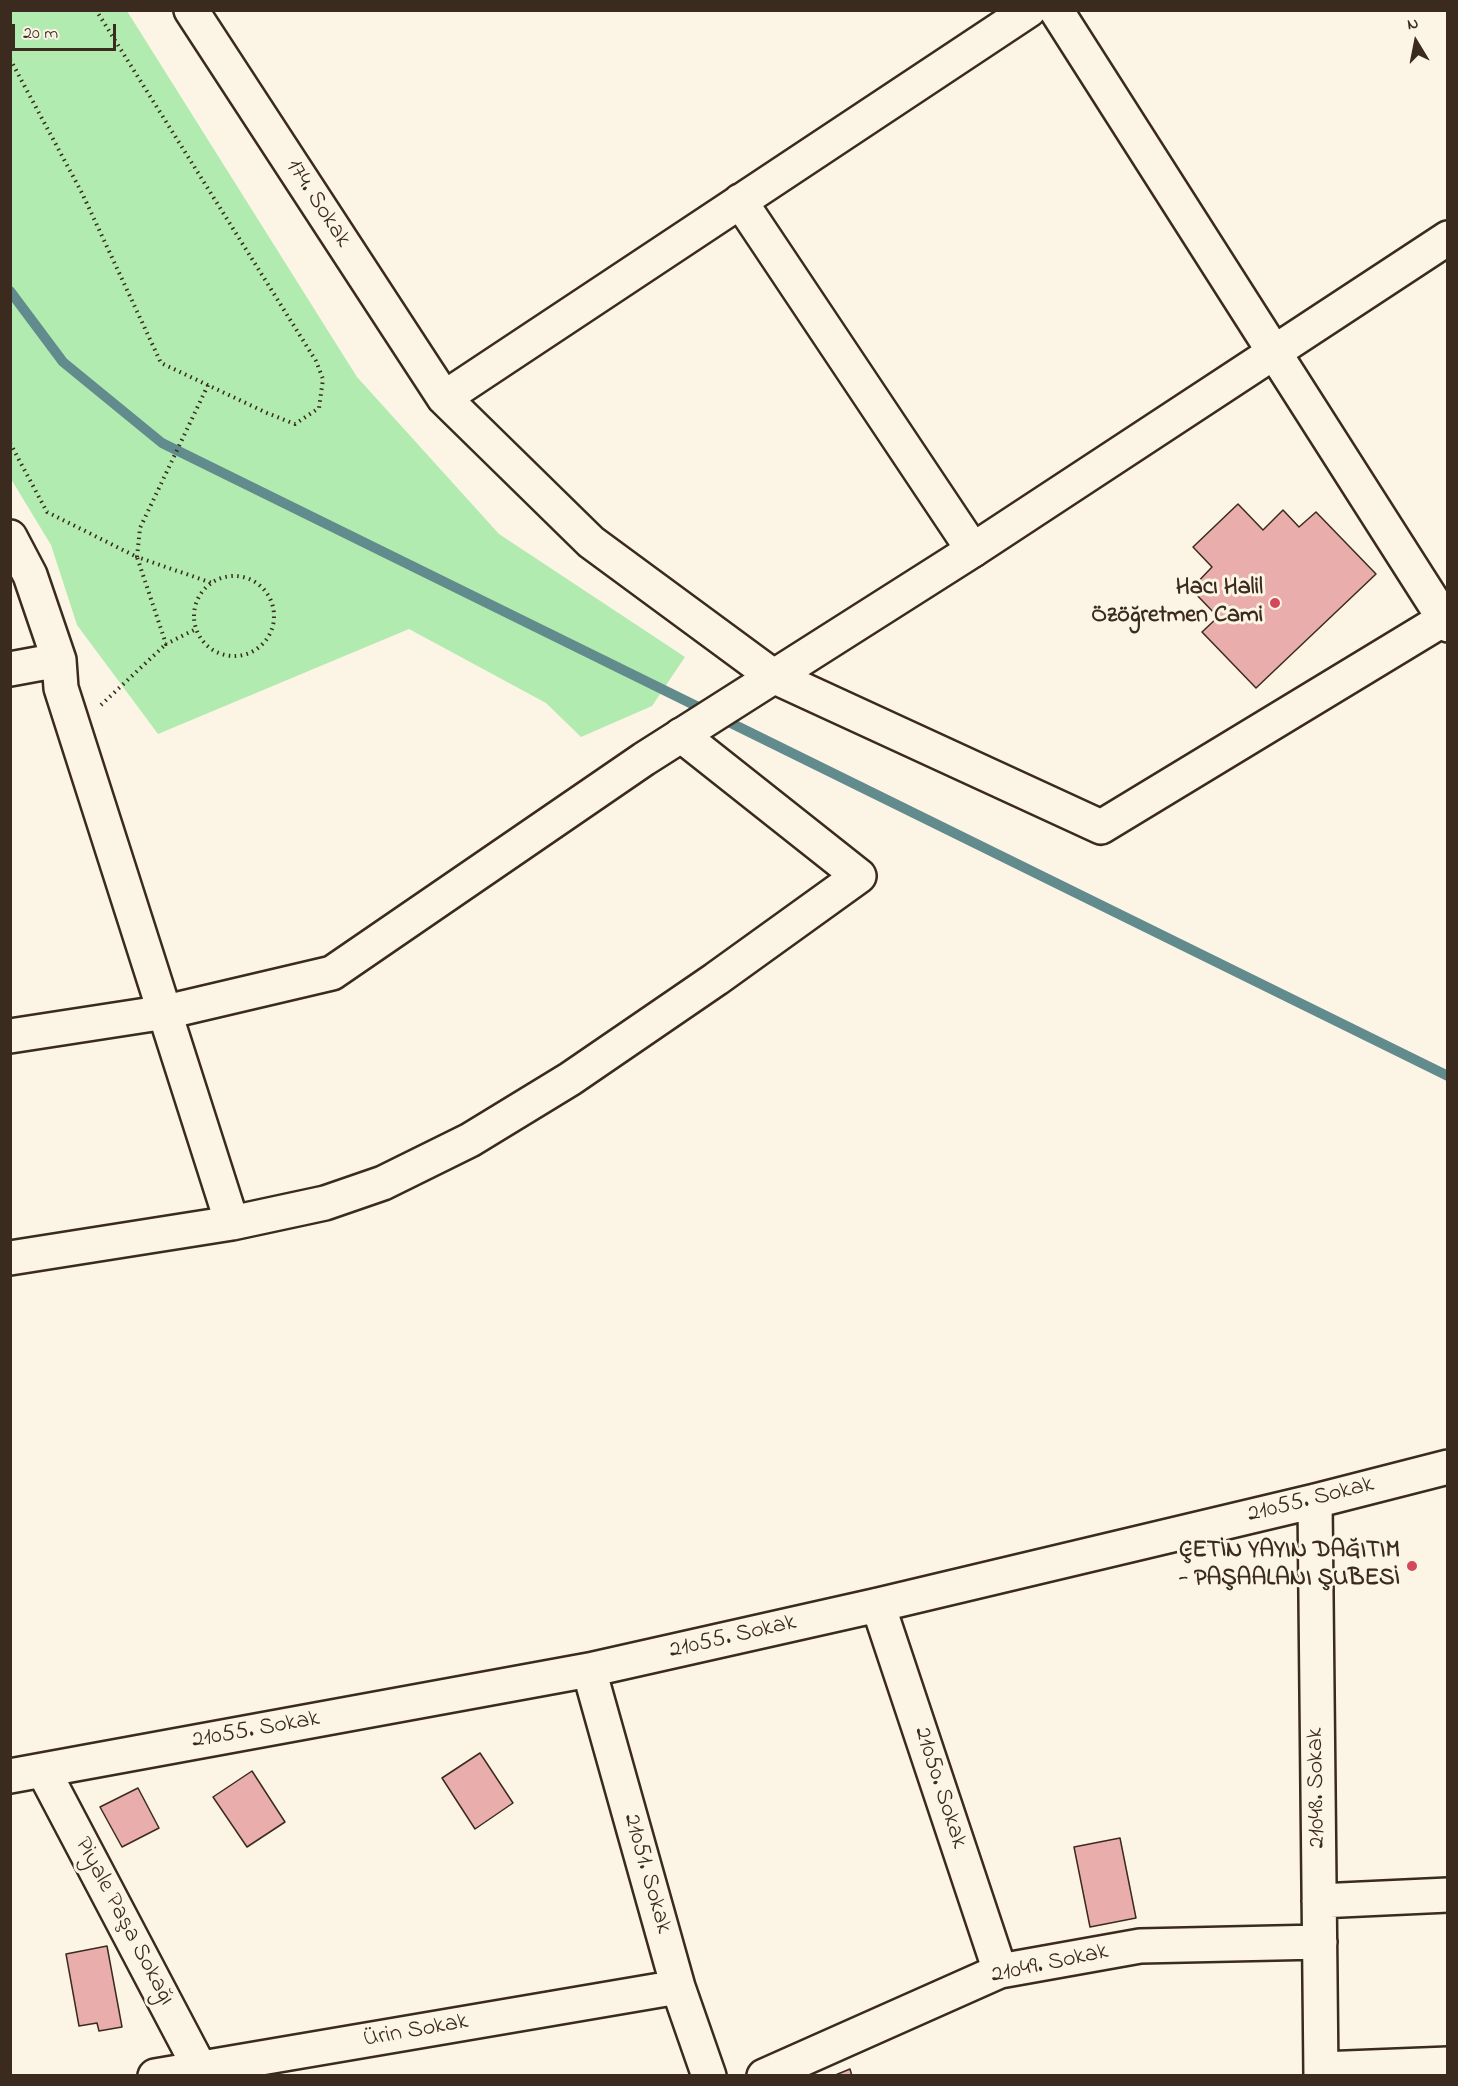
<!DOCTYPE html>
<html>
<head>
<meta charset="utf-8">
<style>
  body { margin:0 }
  #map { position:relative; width:1458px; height:2086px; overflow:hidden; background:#fcf5e5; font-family:"Indie Flower",sans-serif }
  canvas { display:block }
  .frame { position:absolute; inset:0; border:12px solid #3b2a1e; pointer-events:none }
  .north { position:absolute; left:1386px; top:12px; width:60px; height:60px; -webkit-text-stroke:4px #fcf5e5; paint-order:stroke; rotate:350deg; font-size:16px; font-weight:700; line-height:24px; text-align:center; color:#3b2a1e }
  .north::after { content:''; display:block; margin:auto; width:21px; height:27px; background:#3b2a1e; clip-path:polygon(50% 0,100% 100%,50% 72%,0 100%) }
  .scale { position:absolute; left:12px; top:24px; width:104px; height:27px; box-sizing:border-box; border:3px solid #3b2a1e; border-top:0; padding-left:8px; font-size:18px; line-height:21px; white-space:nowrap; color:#3b2a1e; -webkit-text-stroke:4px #fcf5e5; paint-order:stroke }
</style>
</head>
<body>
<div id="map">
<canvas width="1458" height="2086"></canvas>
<div class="frame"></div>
<div class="north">N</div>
<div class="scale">20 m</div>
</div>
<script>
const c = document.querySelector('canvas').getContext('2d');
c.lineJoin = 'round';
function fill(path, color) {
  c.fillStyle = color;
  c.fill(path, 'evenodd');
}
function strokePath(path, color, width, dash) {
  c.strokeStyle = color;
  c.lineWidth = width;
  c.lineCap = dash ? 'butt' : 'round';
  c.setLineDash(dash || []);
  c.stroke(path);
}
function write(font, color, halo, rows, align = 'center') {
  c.font = font + ' "Indie Flower",sans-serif';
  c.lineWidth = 6;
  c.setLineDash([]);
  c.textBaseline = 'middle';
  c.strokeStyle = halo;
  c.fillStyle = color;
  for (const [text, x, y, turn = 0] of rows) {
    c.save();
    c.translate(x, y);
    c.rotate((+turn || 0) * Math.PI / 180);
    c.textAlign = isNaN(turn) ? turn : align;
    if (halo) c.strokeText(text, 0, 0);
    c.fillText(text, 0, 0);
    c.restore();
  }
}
const green = new Path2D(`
  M11,10l116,1 230,366 142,157 186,123 -33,49 -71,31 -35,-34 -137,-74 -251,105 -81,-109 -26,-80 -40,-66z`);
const stream = new Path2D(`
  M10,291l53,71 99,81 1286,633`);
const building = new Path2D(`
  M1238,504l25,26 20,-20 16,17 17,-15 60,62 -120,114 -54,-56 16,-15 -27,-28 21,-22 -19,-20z
  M480,1753l33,50 -38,26 -33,-51z
  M252,1771l33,51 -38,25 -34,-50z
  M138,1788l21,40 -37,19 -22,-40z
  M1120,1838l16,80 -46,9 -16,-80z
  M107,1946l15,81 -23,4 -2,-8 -18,3 -13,-72z
  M850,2069l2,7h-19z`);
const path = new Path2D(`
  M10,59l72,134 79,170 106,50 28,11 24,-16 4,-29 -7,-18 -220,-351
  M208,385l-68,143 -3,29 75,26
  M10,443l37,69 90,45 29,87 30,-15
  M194 616a40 40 0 1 1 80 0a40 40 0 1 1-80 0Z
  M101,705l65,-61`);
const street = new Path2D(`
  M191,10l253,388 147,144 182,134 328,151 343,-208
  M1056,10l392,615
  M740,201l233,349
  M444,398l585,-388
  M10,537l20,38 29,85 2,28 171,535
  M10,669l49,-9
  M10,1258l222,-35 93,-20 58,-20 87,-43 100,-61 146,-100 143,-103 -178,-141
  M1315,1501l6,575
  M878,1605l122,366
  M589,1670l89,317 31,89
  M43,1770l151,287 6,19
  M10,1776l579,-106 289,-65 437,-104 133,-34
  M1319,1901l129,-6
  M1321,2069l127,-5
  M155,2076l523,-89
  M764,2076l236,-105 140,-25 180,-4`);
const secondary = new Path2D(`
  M10,1036l156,-24 166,-39 312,-214 329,-209 475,-312`);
const markers = [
  [1275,603,6,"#d1495b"],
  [1412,1566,6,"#d1495b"]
];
const streetNames = [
  ["174. Sokak",317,204,57],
  ["21055. Sokak",1311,1501,-14],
  ["21055. Sokak",733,1638,-13],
  ["21055. Sokak",256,1731,-10],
  ["21050. Sokak",939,1788,72],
  ["21048. Sokak",1318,1788,-91],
  ["21051. Sokak",646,1874,74],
  ["Piyale Paşa Sokağı",123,1922,62],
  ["21049. Sokak",1050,1965,-12],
  ["Ürin Sokak",416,2032,-10]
];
const poiNames = [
  ["Hacı Halil",1263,589],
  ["Özöğretmen Cami",1263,617],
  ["ÇETİN YAYIN DAĞITIM",1400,1552],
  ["- PAŞAALANI ŞUBESİ",1400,1580]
];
fill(green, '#b1ebb0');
strokePath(stream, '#628b8d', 10);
fill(building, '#e9adac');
strokePath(building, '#3b2a1e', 1.5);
strokePath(street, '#3b2a1e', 38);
strokePath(secondary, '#3b2a1e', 38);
strokePath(path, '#3b2a1e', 4, [1.5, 4.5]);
strokePath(street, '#fcf5e5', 33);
strokePath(secondary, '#fcf5e5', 33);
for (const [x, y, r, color] of markers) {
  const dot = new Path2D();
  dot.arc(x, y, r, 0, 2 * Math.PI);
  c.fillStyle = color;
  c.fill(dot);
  strokePath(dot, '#fcf5e5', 2);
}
write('24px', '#3b2a1e', '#fcf5e5', streetNames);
write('bold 24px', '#3b2a1e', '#fcf5e5', poiNames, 'right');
</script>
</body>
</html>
